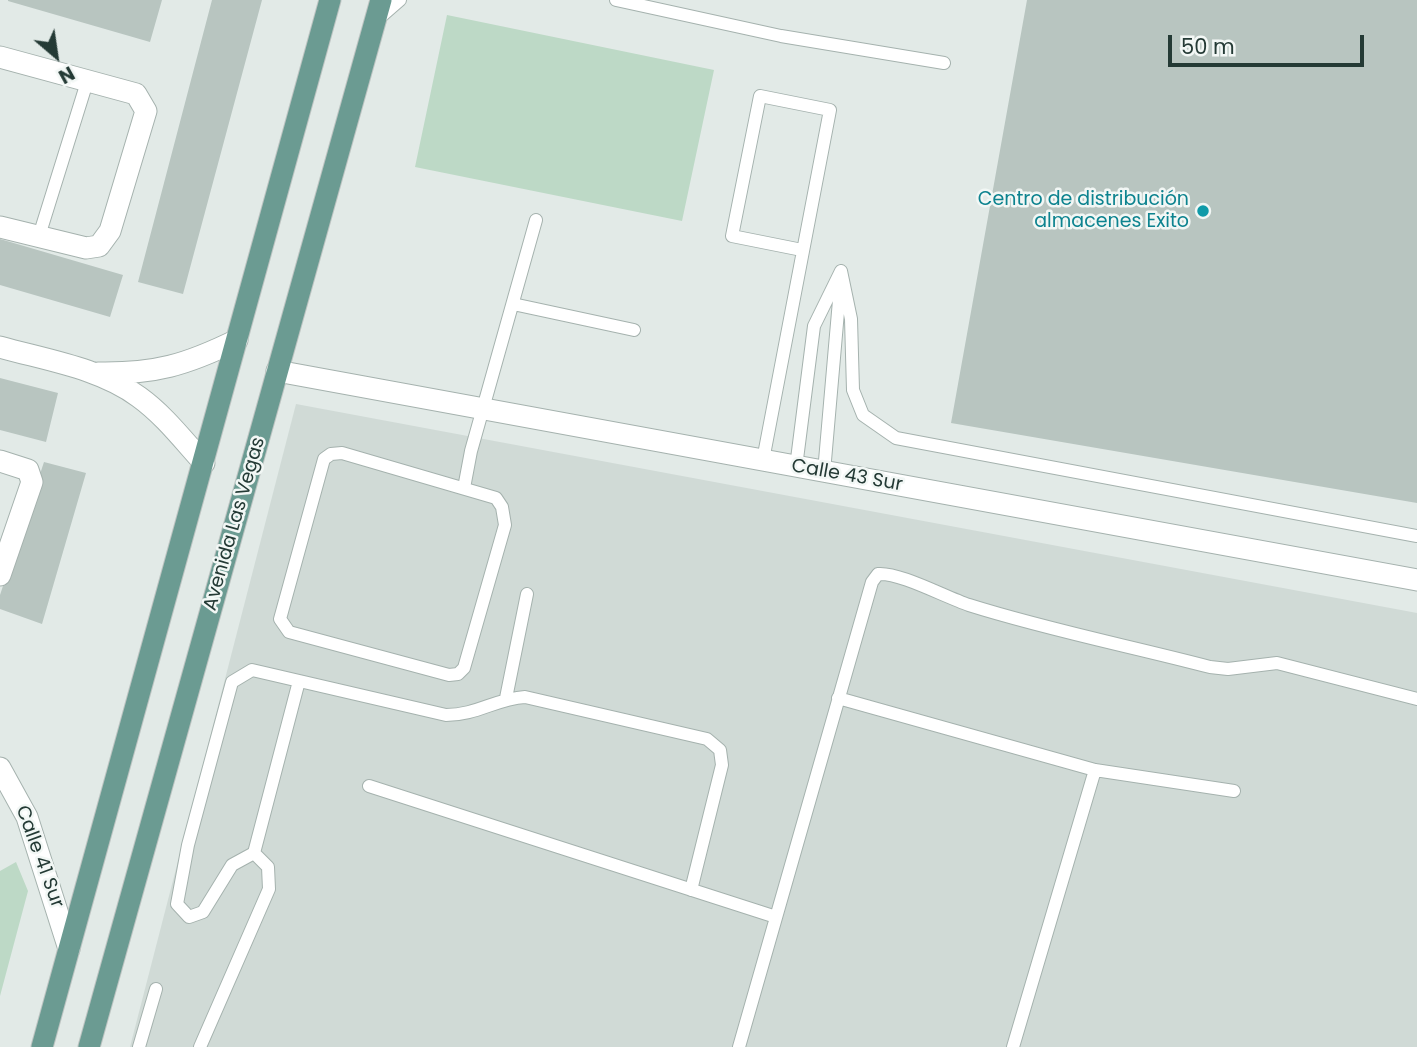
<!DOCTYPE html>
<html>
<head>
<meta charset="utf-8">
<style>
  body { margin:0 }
  #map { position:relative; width:1417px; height:1047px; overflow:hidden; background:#e2eae7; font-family:Poppins,sans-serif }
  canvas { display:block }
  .north { position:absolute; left:21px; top:21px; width:70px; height:70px; -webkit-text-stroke:5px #f2f7f5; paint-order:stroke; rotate:151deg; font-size:19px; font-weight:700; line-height:28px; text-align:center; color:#243a35 }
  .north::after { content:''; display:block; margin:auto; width:24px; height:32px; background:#243a35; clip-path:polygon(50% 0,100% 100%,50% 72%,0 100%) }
  .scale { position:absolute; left:1168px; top:35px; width:196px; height:32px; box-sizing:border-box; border:4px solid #243a35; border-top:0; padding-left:9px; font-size:21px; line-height:24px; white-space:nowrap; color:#243a35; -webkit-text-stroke:5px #f2f7f5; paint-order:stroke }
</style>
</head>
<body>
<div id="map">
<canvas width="1417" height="1047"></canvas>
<div class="north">N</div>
<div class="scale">50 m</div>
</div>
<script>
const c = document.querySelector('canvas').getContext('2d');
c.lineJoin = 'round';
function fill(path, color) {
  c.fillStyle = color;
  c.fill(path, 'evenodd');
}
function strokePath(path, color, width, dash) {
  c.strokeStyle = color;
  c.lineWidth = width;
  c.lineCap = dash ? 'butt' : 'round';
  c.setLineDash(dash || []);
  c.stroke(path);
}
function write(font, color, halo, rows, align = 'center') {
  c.font = font + ' Poppins,sans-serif';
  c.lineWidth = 5;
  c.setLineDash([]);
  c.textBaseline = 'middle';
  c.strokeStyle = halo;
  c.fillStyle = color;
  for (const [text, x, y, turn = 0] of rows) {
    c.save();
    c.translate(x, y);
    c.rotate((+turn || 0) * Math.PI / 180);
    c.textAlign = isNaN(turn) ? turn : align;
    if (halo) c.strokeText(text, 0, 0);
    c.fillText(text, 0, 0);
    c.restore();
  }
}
const built = new Path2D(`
  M296,404l1121,209v434h-1287z`);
const green = new Path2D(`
  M447,15l267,55 -32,151 -267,-54z
  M16,862l12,29 -28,105v-125z`);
const building = new Path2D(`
  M162,0l-12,42 -142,-41v-1z
  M212,0h50l-79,294 -45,-12z
  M1027,0h390v503l-466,-80z
  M0,239l123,36 -13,42 -110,-32z
  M0,378l58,15 -12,49 -46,-12z
  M44,462l42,11 -44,151 -42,-15v-14z`);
const service = new Path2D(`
  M616,0l165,36 163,27
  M377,20l23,-20
  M39,236l48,-154
  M841,271l10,48 2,71 10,25 33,23 521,98
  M513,304l121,26
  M342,453l154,45 6,9 3,18 -41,143 -6,6 -9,1 -160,-43 -9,-13 44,-160 7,-5z
  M763,460l67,-350 -70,-14 -28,140 70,14
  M796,467l18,-141 27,-55
  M824,472l16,-183
  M464,488l7,-37 65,-231
  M506,698l21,-104
  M838,698l257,72 139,21
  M369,786l407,131
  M254,853l-22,12 -29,47 -14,5 -12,-13 11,-59 44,-163 20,-12 194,45c31,0 49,-16 79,-18l182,42 13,11 2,15 -31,125
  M254,853l45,-172
  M139,1047l17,-58
  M200,1047l69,-158 -1,-22 -14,-14
  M739,1047l133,-465 6,-8c21,-2 67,23 91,31 79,25 161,41 241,62l18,2 49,-6 140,36
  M1013,1047l82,-277`);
const minor = new Path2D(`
  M0,57l136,37 10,17 -36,120 -11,15 -13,2 -86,-21
  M0,347c46,13 100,21 139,50 25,18 44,43 65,66
  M277,371l1140,209
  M98,373c57,1 88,-8 139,-33
  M0,461l28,9 4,12 -32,93
  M0,768l27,49 42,132`);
const primary = new Path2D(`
  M42,1047l288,-1047
  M89,1047l292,-1047`);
const markers = [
  [1203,211,7,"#0f9aa8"]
];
const cultureNames = [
  ["Centro de distribución",1189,200],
  ["almacenes Exito",1189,222]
];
const streetNames = [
  ["Calle 43 Sur",847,476,10],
  ["Avenida Las Vegas",235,524,-74],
  ["Calle 41 Sur",39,857,70]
];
fill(built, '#d0dad6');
fill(green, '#bdd9c6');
fill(building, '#b8c5c0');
strokePath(service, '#a5b2ae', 14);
strokePath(minor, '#a5b2ae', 23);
strokePath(primary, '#bdc4c2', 23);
strokePath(service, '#fff', 12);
strokePath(minor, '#fff', 21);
strokePath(primary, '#6b9b92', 21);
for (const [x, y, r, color] of markers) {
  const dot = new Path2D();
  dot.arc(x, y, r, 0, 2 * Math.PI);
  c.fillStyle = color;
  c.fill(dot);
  strokePath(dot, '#f2f7f5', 2.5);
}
write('19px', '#0d838f', '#f2f7f5', cultureNames, 'right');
write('19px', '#243a35', '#f2f7f5', streetNames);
</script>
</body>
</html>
